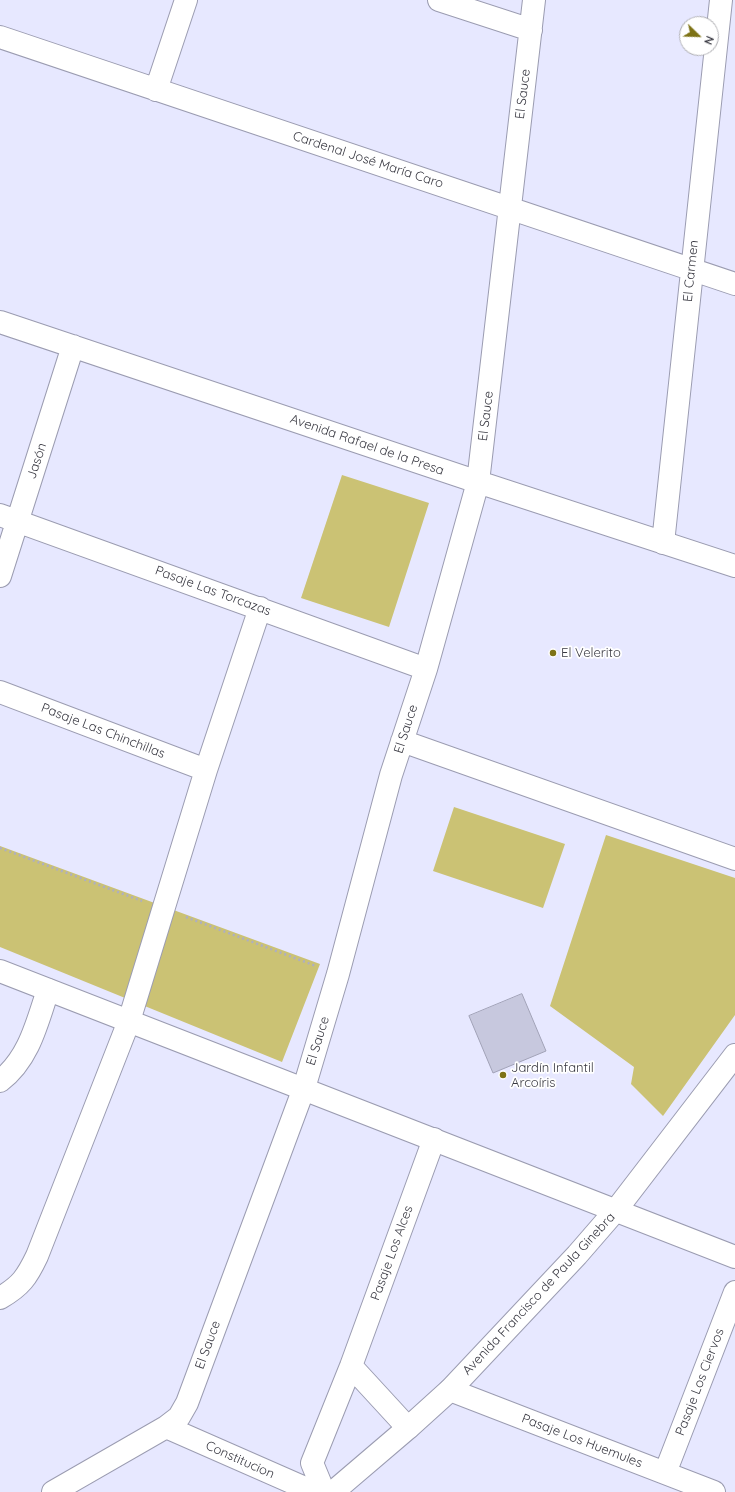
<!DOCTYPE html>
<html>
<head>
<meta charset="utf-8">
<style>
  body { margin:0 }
  #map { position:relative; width:735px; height:1492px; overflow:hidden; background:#e7e8ff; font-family:Quicksand,sans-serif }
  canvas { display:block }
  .north { position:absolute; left:679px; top:16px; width:40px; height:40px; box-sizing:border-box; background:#fff; border:1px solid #afafb3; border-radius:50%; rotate:113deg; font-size:11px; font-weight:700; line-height:16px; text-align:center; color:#383841 }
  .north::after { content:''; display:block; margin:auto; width:14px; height:18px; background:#7e7316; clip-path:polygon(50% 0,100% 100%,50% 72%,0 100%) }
</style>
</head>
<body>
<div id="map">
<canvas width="735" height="1492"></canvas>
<div class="north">N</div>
</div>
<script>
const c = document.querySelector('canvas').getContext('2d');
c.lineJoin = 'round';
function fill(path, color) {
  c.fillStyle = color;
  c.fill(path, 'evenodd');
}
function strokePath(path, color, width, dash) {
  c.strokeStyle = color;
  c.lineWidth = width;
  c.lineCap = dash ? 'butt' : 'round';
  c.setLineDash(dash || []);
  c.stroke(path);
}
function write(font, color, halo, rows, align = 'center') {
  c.font = font + ' Quicksand,sans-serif';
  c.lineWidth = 3.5;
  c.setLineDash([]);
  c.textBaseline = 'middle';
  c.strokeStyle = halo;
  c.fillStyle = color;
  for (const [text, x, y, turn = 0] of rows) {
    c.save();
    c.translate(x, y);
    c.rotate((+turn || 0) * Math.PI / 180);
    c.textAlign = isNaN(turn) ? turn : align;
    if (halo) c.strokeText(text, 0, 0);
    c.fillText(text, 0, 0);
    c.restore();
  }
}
const green = new Path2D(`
  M342,475l87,28 -40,124 -88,-29z
  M454,807l111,37 -22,64 -110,-37z
  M606,835l129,43v137l-72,101 -32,-32 3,-17 -84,-61z
  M0,846l320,118 -38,98 -282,-115z`);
const building = new Path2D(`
  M522,994l24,57 -53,22 -24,-57z`);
const path = new Path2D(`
  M0,848l142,53
  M186,917l130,49`);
const minor = new Path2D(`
  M439,0l92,30
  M0,37l735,247
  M156,90l30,-90
  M0,322l478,160 257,84
  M0,515l426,154
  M663,543l58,-543
  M0,576l73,-230
  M0,692l206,78
  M402,741l333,118
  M0,1081c29,-22 37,-58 48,-91
  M0,1298c21,-12 27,-21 37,-42l92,-235 77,-251 54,-162
  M351,1366l57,62
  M450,1390l264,102
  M166,1427l148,65
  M665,1473l70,-181
  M53,1492l113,-65 13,-10 8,-14 117,-315 34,-114 53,-199 35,-106 52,-187 56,-482
  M324,1492l-12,-29 39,-97 83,-227`);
const tertiary = new Path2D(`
  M0,971l735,286
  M333,1492l75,-64 42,-38 127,-135 39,-45 119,-155`);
const markers = [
  [553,653,4,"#7e7316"],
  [503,1075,4,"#7e7316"]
];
const streetNames = [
  ["El Sauce",523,94,-83],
  ["Cardenal José María Caro",368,160,18],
  ["El Carmen",691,271,-84],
  ["El Sauce",486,416,-83],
  ["Avenida Rafael de la Presa",367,445,19],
  ["Jasón",37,461,-72],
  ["Pasaje Las Torcazas",213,591,20],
  ["El Sauce",406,729,-72],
  ["Pasaje Las Chinchillas",103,731,21],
  ["El Sauce",318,1041,-73],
  ["Pasaje Los Alces",392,1253,-70],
  ["Avenida Francisco de Paula Ginebra",539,1294,-47],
  ["El Sauce",208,1345,-70],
  ["Pasaje Los Ciervos",700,1382,-69],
  ["Pasaje Los Huemules",582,1441,21],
  ["Constitucion",240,1460,24]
];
const poiNames = [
  ["El Velerito",561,653],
  ["Jardín Infantil",511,1068],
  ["Arcoíris",511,1083]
];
fill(green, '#cbc274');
fill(building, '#c7c8de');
strokePath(building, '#a1a2b7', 1);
strokePath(minor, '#9b9cb1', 24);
strokePath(tertiary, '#9b9cb1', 24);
strokePath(path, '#aeaec1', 2.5, [2, 3]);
strokePath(minor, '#fff', 22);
strokePath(tertiary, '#fff', 22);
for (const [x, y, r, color] of markers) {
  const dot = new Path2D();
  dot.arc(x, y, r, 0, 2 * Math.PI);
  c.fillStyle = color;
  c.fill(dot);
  strokePath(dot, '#fff', 1.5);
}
write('13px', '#383841', '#fff', streetNames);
write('13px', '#383841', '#fff', poiNames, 'left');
</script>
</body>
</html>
